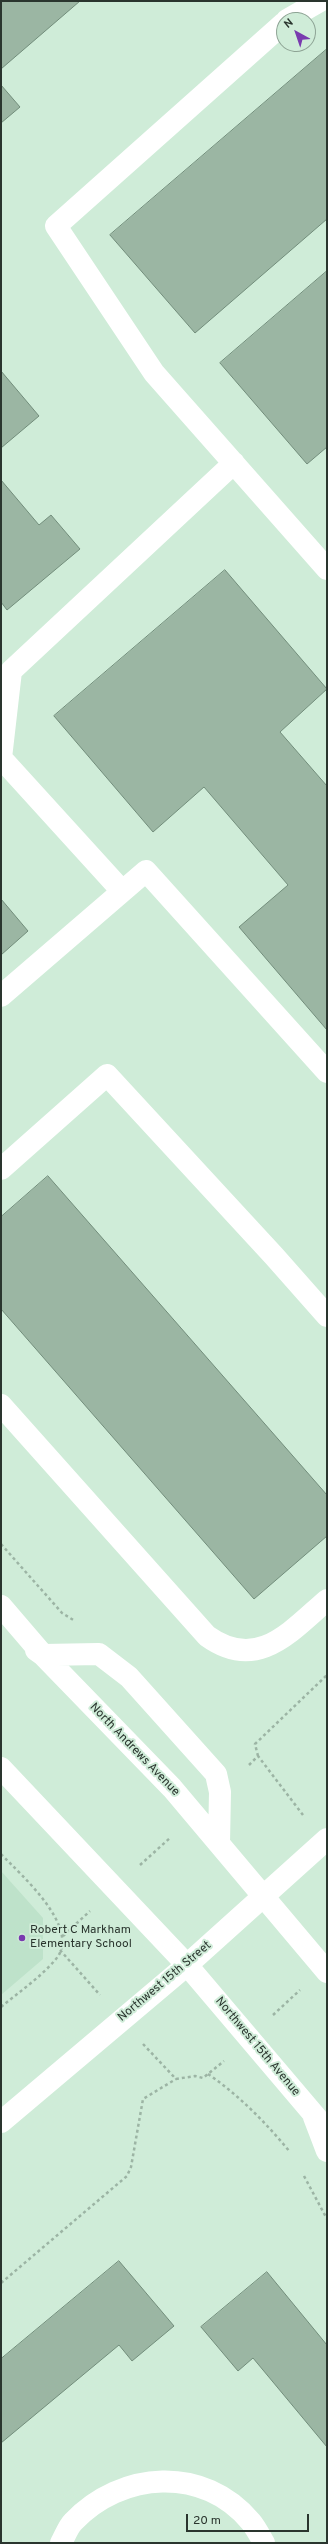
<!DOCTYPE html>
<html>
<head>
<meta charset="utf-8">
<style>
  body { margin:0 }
  #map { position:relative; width:328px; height:2544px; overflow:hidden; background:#cfecd8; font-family:Overpass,sans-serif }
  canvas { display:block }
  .frame { position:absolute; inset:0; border:2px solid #2a352e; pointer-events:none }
  .north { position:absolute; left:276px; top:12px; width:40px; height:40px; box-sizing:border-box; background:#cfecd8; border:1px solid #8da394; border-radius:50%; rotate:320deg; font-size:11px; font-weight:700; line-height:16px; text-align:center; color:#2a352e }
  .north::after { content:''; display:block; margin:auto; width:14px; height:18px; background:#793aaf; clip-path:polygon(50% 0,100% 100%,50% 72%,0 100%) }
  .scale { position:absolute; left:186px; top:2514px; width:123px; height:18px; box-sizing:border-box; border:2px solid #2a352e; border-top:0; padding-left:5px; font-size:12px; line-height:14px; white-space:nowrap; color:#2a352e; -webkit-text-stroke:3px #cfecd8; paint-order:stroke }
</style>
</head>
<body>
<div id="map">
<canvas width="328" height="2544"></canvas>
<div class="frame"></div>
<div class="north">N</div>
<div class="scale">20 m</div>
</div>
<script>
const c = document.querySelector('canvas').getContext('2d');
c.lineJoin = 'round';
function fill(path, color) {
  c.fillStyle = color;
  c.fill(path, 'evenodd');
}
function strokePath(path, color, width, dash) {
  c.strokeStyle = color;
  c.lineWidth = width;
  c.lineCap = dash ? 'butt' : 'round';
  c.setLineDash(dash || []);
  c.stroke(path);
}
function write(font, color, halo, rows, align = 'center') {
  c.font = font + ' Overpass,sans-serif';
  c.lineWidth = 4;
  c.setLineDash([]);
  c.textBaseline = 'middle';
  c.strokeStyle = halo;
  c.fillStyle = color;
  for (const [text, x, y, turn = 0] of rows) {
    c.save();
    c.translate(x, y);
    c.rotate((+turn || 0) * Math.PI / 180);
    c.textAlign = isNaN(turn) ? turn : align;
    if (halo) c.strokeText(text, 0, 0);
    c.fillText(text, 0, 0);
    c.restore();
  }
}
const built = new Path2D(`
  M1,1871l42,47v41l-42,36z`);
const building = new Path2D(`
  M1,1h79l-79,68z
  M327,49v170l-132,114 -85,-98z
  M1,85l19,22 -19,16z
  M327,271v176l-20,17 -87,-101z
  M1,371l38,45 -38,32z
  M1,480l38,45 12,-10 29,34 -73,61 -6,-8z
  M225,570l102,119 -47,43 47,54v244l-88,-103 49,-42 -84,-98 -51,45 -99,-116z
  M1,899l27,32 -27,24z
  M48,1176l279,319v41l-73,63 -253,-290v-92z
  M119,2261l55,65 -42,35 -13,-16 -118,98v-84z
  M267,2272l60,73v102l-74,-89 -15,13 -37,-44z`);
const path = new Path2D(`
  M1,1544l61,69 13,8
  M258,1756l-3,-12 72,-69
  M249,1765l9,-9 45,59
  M1,1854c20,21 81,74 55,105 -15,18 -37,33 -55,48
  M140,1865l30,-27
  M63,1936l27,-25
  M60,1950l40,45
  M273,2015l27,-25
  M143,2044l33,35 19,-3 8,2 21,-17
  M208,2074c32,22 58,49 82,78
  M304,2176l23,43
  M1,2283l126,-107 4,-9 12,-68 33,-20`);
const minor = new Path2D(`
  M287,20l33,-19
  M284,23l-228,203 98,147 173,196
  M122,891l-121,-133 10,-87 223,-208
  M1,996l145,-125 181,201
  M1,1169l106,-94 167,181 53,60
  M1,1405l206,231c50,36 83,-4 120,-36
  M1,1606l42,49 129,133 155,184
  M36,1650l7,5 56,-1 30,23 87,97 4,18 -1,51
  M1,1768l186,197 140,165
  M314,2117l13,34
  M1,2122l186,-157 140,-126
  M61,2543c4,-7 7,-16 12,-21 48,-51 131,-57 178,0 5,6 9,14 13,21`);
const markers = [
  [22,1938,4,"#793aaf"]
];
const streetNames = [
  ["North Andrews Avenue",134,1750,46],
  ["Northwest 15th Street",165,1982,-40],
  ["Northwest 15th Avenue",257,2047,50]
];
const poiNames = [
  ["Robert C Markham",30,1931],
  ["Elementary School",30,1945]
];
fill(built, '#bee2ca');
fill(building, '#9bb6a3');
strokePath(building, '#728d7b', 1);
strokePath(path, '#9cb4a4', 2.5, [3, 3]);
strokePath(minor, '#fff', 22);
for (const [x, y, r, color] of markers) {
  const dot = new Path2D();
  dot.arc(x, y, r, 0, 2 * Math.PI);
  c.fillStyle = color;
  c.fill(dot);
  strokePath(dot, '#cfecd8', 1.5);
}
write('12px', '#2a352e', '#cfecd8', streetNames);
write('12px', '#2a352e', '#cfecd8', poiNames, 'left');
</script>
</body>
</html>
